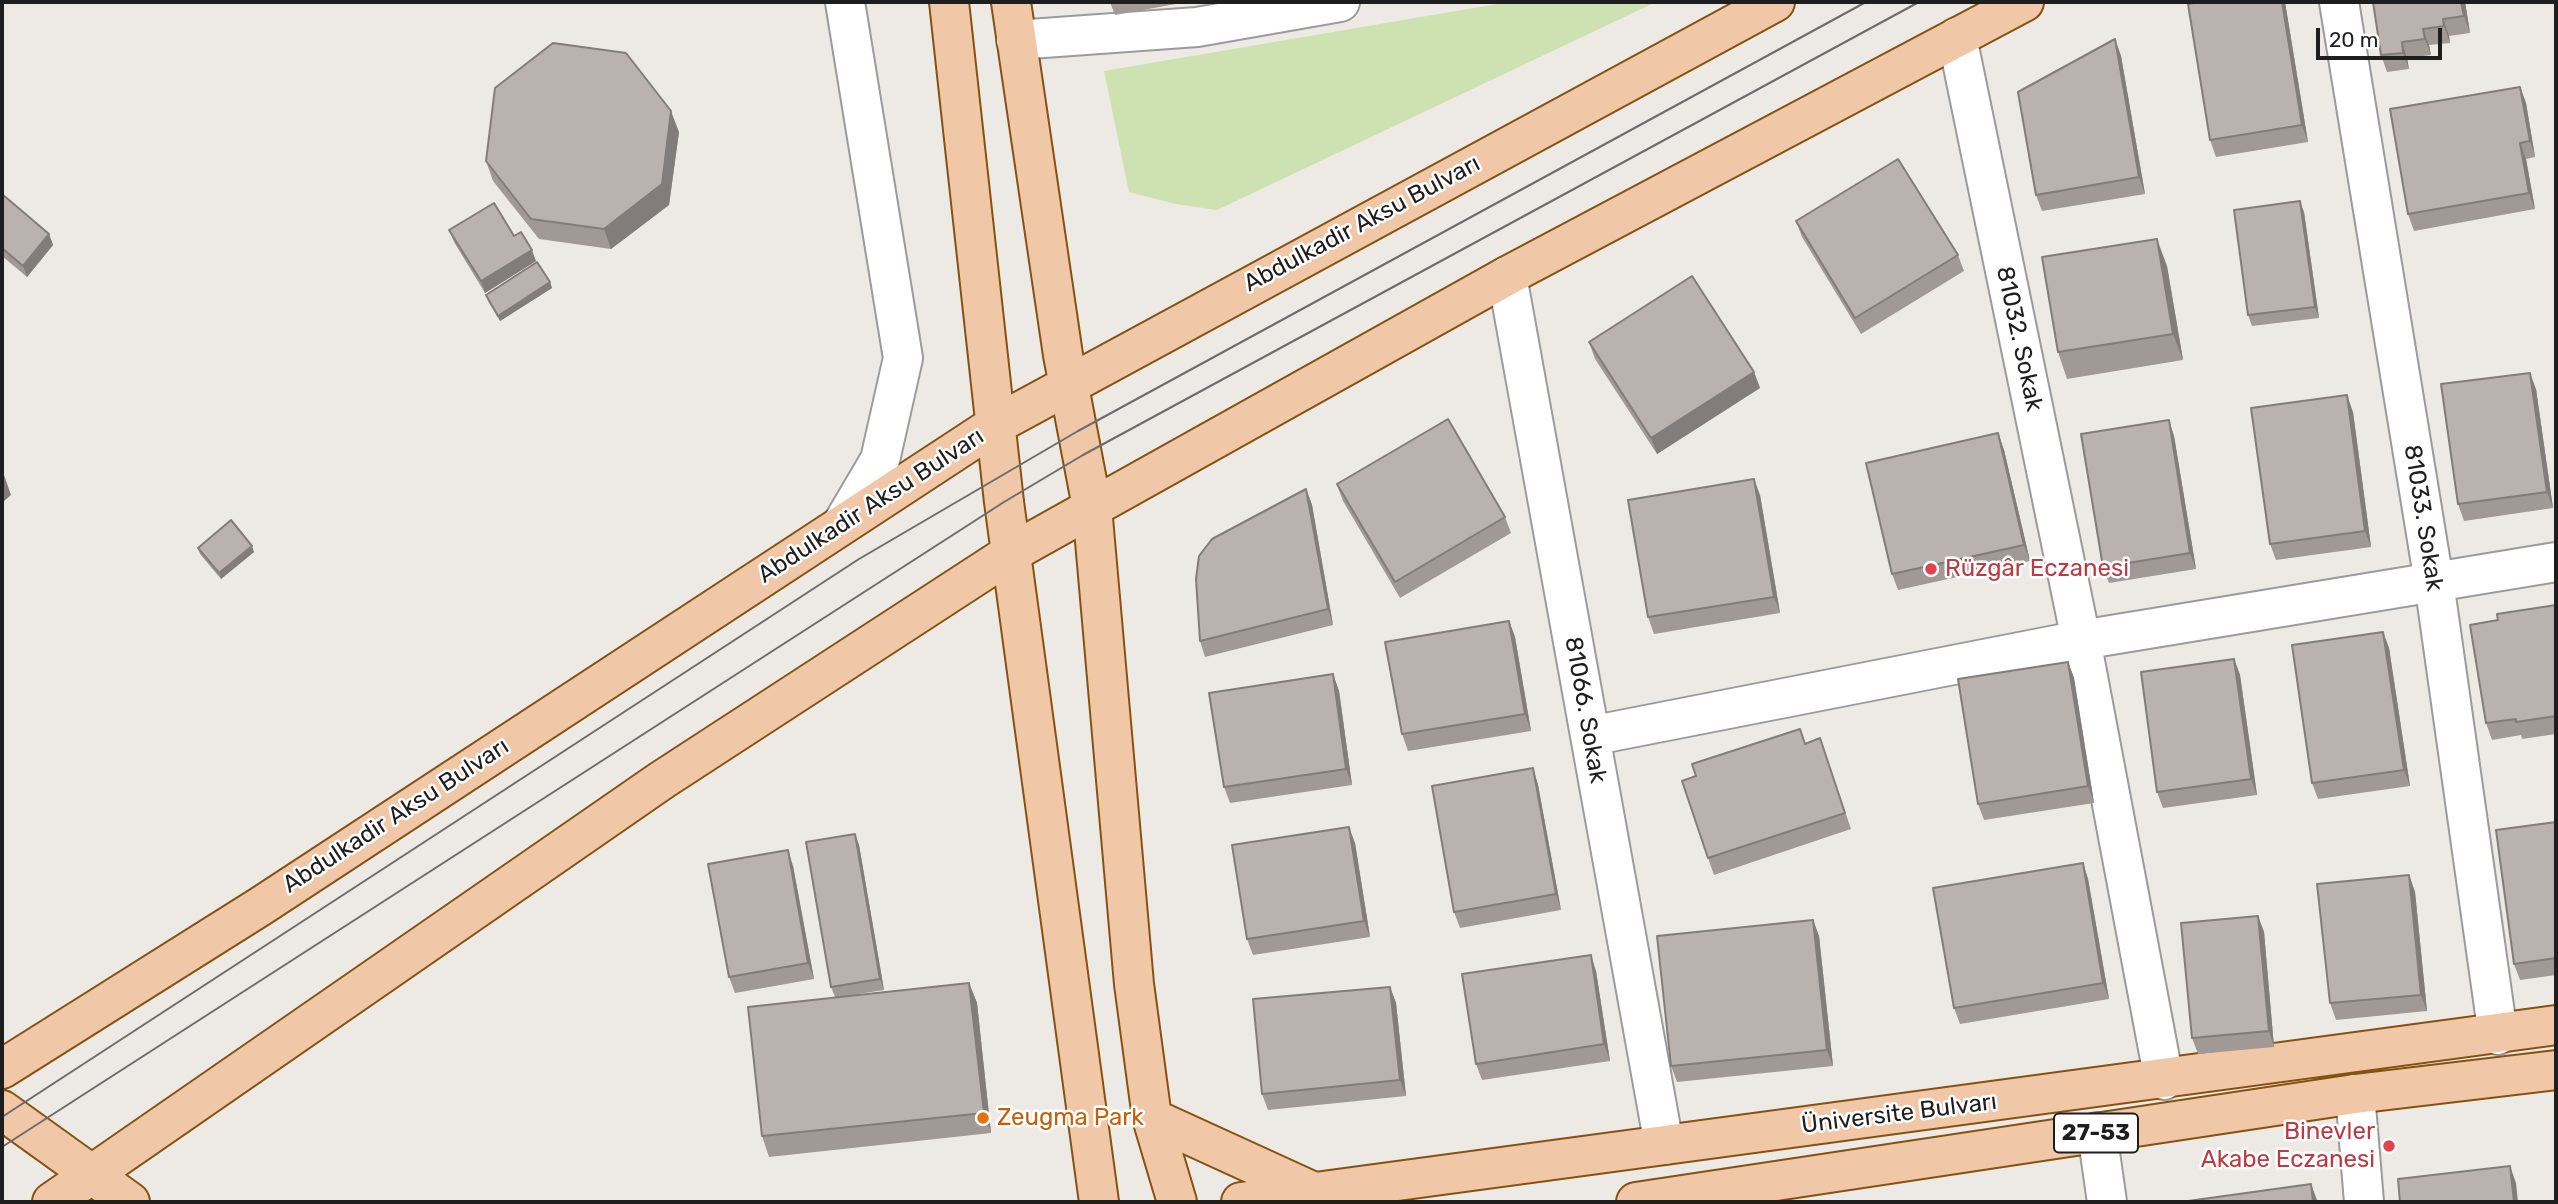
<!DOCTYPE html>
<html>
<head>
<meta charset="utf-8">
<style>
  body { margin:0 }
  #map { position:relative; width:2558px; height:1204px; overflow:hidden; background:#edeae5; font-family:Rubik,sans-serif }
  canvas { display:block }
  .frame { position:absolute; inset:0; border:4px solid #1e1e1e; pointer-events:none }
  .scale { position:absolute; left:2316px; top:28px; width:126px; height:32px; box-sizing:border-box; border:4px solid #1e1e1e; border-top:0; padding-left:9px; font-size:21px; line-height:24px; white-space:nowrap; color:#1e1e1e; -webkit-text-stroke:5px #fff; paint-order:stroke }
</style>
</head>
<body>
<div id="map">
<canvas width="2558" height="1204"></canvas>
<div class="frame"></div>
<div class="scale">20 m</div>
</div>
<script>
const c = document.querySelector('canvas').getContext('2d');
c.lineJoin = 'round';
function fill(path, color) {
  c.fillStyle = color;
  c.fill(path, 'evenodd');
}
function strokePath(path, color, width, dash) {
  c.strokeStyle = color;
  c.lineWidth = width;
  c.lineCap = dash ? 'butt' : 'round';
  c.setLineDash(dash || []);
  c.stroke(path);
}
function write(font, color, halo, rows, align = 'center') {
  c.font = font + ' Rubik,sans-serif';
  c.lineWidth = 5;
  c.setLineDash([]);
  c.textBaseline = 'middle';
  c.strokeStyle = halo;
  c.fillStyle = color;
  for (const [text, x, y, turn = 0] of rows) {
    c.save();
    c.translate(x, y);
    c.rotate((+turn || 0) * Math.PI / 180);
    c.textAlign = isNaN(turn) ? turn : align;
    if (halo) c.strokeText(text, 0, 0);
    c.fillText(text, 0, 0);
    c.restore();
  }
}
const grass = new Path2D(`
  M1509,2h147l-439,208 -41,-6 -47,-12 -25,-121z`);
const minor = new Path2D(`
  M2339,2l95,580 64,453
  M1957,37l124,603 83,440
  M1016,40l181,-13 143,-25
  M1507,276l157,869
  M844,521l36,-61 23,-102 -58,-356
  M1590,736l491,-96 475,-78
  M2355,1094l9,108
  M2097,1132l10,70`);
const major = new Path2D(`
  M949,2l55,500 95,700
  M1011,2l52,353 29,152 42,477 18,134 25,84
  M2,1069l259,-163 734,-481 780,-423
  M2,1110l128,92
  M1152,1118l162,74
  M52,1202l610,-422 349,-227 496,-277 517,-274
  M1241,1202l1315,-177
  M1636,1202l719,-108 201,-24`);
const tram = new Path2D(`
  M2,1117l857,-558 219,-128 788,-429
  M2,1147l1002,-645 79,-47 836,-453`);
const wall = new Path2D(`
  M1110,2h77l-72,13z
  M2285,2l23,140 -92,15 -6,-17z
  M2373,2h92l5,31 -21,3 1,7 -21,2 2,10 -24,3 2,11 -22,3 -6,-17z
  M2115,39l6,17 24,138 -103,17 -6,-16z
  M2520,87l6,16 9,54 -9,2 9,50 -121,22 -6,-17z
  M679,132l-10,73 -58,44 -72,-10 -46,-58 -7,-20z
  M2,194l47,40 4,11 -26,32 -25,-21z
  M2304,212l15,106 -67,8 -4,-11z
  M1796,221l162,34 6,16 -103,63 -59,-97z
  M449,230l87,31 -51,32 -31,-51z
  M2167,266l16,94 -116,19 -9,-27z
  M550,282l2,6 -52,33 -12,-20 -2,-6z
  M1589,342l165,30 6,16 -103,66 -62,-95z
  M2536,389l17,119 -89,13 -6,-17z
  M2353,412l18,135 -95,13 -6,-16z
  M1998,433l6,17 26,111 -132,29 -6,-16z
  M2174,436l22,133 -87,14 -6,-16z
  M1337,485l168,32 6,16 -111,65 -57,-97z
  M1306,489l6,16 21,120 -128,32 -5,-16z
  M1760,495l20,118 -126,21 -6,-17z
  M198,548l56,4 -33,27 -21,-25z
  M2556,605v129l-34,5 -1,-4 -29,5 -6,-17 12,-103z
  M1509,621l6,16 16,94 -123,20 -6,-17z
  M2383,632l6,16 21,138 -92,13 -6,-16z
  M2234,659l6,16 17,120 -94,13 -6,-16z
  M2068,662l6,16 20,125 -110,17 -6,-16z
  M1333,674l6,17 13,94 -122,18 -6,-16z
  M1820,738l31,91 -137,46 -6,-17 97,-114z
  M1533,768l5,17 23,125 -101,18 -6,-16z
  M2556,822v153l-36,5 -6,-16z
  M855,834l4,11 25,145 -32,5 117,-12 8,20 14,130 -222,24 -7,-21 73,-139 -4,-10z
  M1355,843l15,94 -117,18 -6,-16z
  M2083,863l5,16 21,120 -149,25 -6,-16z
  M793,866l21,113 -79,14 -6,-16z
  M2409,875l6,17 12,119 -91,9 -6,-17z
  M2258,916l6,16 10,115 -76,7 -6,-16z
  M1813,920l6,16 14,130 -156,16 -6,-16z
  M1596,971l14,90 -128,19 -6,-16z
  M1390,987l6,16 10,93 -138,14 -6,-16z`);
const shadedWall = new Path2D(`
  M2282,2h3l23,140 -6,-17z
  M2461,2h4l5,31 -6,-17z
  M2443,19l6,17 1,7 -6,-17z
  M2423,29l6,16 2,10 -6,-16z
  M2115,39l6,17 24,138 -6,-17z
  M2402,42l5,16 2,11 -6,-16z
  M2520,87l6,16 9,54 -5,-16z
  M671,111l8,21 -10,73 -58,44 -7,-20z
  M2520,143l6,16 9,50 -6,-16z
  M2300,201l4,11 15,106 -4,-11z
  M49,234l4,11 -26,32 -4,-11z
  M2157,239l10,27 16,94 -10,-26z
  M532,250l4,11 -51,32 -4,-12z
  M550,282l2,6 -52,33 -2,-5z
  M1754,372l6,16 -103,66 -6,-16z
  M2530,373l6,16 17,119 -6,-16z
  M2347,395l6,17 18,135 -6,-16z
  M2169,420l5,16 22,133 -6,-16z
  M1998,433l6,17 26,111 -6,-16z
  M4,475l7,20 -9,8v-26z
  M1754,479l6,16 20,118 -6,-16z
  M1306,489l6,16 21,120 -5,-16z
  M252,546l2,6 -33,27 -2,-6z
  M1509,621l6,16 16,94 -6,-17z
  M2383,632l6,16 21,138 -6,-16z
  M2234,659l6,16 17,120 -6,-16z
  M2068,662l6,16 20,125 -6,-17z
  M1333,674l6,17 13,94 -6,-16z
  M1533,768l5,17 23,125 -5,-16z
  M1349,827l6,16 15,94 -6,-16z
  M855,834l4,11 25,145 -4,-11z
  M788,850l5,16 21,113 -6,-16z
  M2083,863l5,16 21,120 -6,-16z
  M2409,875l6,17 12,119 -6,-16z
  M2258,916l6,16 10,115 -5,-16z
  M1813,920l6,16 14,130 -6,-16z
  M1591,955l5,16 14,90 -6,-17z
  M969,983l8,20 14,130 -7,-20z
  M1390,987l6,16 10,93 -6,-16z
  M2510,1166l6,17 2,19h-4z
  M2311,1184l6,16v2h-4z`);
const building = new Path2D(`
  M2199,2h83l20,123 -92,15 -22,-136z
  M2373,2h88l3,14 -21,3 1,7 -21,3 2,10 -23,3 1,11 -22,2z
  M2115,39l24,138 -103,18 -18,-103z
  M553,43l73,10 45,58 -9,73 -58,45 -73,-10 -45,-58 9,-73z
  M2520,87l10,54 -10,2 9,50 -121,21 -18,-105z
  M1898,159l60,96 -103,63 -59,-97z
  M2,194l47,40 -26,32 -21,-18z
  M2300,201l15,106 -67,8 -14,-105z
  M494,203l20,33 7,-4 11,18 -51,31 -32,-51z
  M2157,239l16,95 -115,18 -16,-95z
  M537,262l13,20 -52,34 -12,-21z
  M1692,276l62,96 -103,66 -62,-96z
  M2530,373l17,119 -89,12 -17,-120z
  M2347,395l18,136 -95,13 -19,-136z
  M1448,419l57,98 -110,65 -58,-98z
  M2169,420l21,133 -87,14 -22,-133z
  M1998,433l26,112 -132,29 -26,-111z
  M1754,479l20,118 -126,20 -20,-117z
  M1306,489l22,120 -128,32 -4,-62 3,-23 13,-17z
  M231,520l21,26 -33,27 -21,-25z
  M2556,605v111l-40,6v-3l-30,4 -16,-98 28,-5 -1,-6z
  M1509,621l16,93 -123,20 -17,-92z
  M2383,632l21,138 -92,13 -20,-138z
  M2234,659l17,120 -94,13 -16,-120z
  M2068,662l20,124 -110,18 -20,-125z
  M1333,674l13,95 -122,18 -15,-94z
  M1800,729l5,15 15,-6 25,75 -137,45 -26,-77 14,-5 -4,-12z
  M1533,768l23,126 -102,18 -22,-126z
  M2556,822v136l-42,6 -18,-134z
  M1349,827l15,94 -117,18 -15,-94z
  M855,834l25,145 -49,8 -25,-145z
  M788,850l20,113 -79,14 -21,-113z
  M2083,863l20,120 -149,25 -21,-120z
  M2409,875l12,120 -91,8 -13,-119z
  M2258,916l11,115 -77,7 -11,-115z
  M1813,920l14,130 -156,16 -14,-130z
  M1591,955l13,89 -128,20 -14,-90z
  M969,983l15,130 -222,23 -14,-129z
  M1390,987l10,93 -138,14 -9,-95z
  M2510,1166l4,36h-114l-2,-23z
  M2311,1184l2,18h-132z`);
const markers = [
  [1931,569,7,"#e0444e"],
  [983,1118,7,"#e8710a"],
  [2389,1146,7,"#e0444e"]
];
const shields = [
  [2096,1133,84]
];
const shieldNames = [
  ["27-53",2096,1133]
];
const streetNames = [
  ["Abdulkadir Aksu Bulvarı",1362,224,-28],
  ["81032. Sokak",2019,339,78],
  ["Abdulkadir Aksu Bulvarı",871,506,-33],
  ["81033. Sokak",2423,518,81],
  ["81066. Sokak",1585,710,80],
  ["Abdulkadir Aksu Bulvarı",396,816,-33],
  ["Üniversite Bulvarı",1899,1114,-7]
];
const healthNames = [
  ["Rüzgâr Eczanesi",1945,569],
  ["Binevler",2375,1132,"right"],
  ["Akabe Eczanesi",2375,1160,"right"]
];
const foodNames = [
  ["Zeugma Park",997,1118]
];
fill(grass, '#cee1b1');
strokePath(minor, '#9b9b9b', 42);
strokePath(major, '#855212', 42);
strokePath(minor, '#fff', 38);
strokePath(major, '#f0c8a7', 38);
strokePath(tram, '#6c6c6c', 2);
fill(wall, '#a09996');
fill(shadedWall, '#827d7a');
fill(building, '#bab2ae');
strokePath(building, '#827d7a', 2);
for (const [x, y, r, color] of markers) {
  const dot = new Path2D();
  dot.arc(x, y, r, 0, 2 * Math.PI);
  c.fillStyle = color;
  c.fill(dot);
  strokePath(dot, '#fff', 2.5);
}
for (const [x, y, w] of shields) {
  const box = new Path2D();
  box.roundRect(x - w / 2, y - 19.5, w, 39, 5);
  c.fillStyle = '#fff';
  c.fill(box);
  strokePath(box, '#1e1e1e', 2);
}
write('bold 23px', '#1e1e1e', null, shieldNames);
write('24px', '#1e1e1e', '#fff', streetNames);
write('24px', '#be3a42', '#fff', healthNames, 'left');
write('24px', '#c56008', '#fff', foodNames, 'left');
</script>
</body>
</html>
